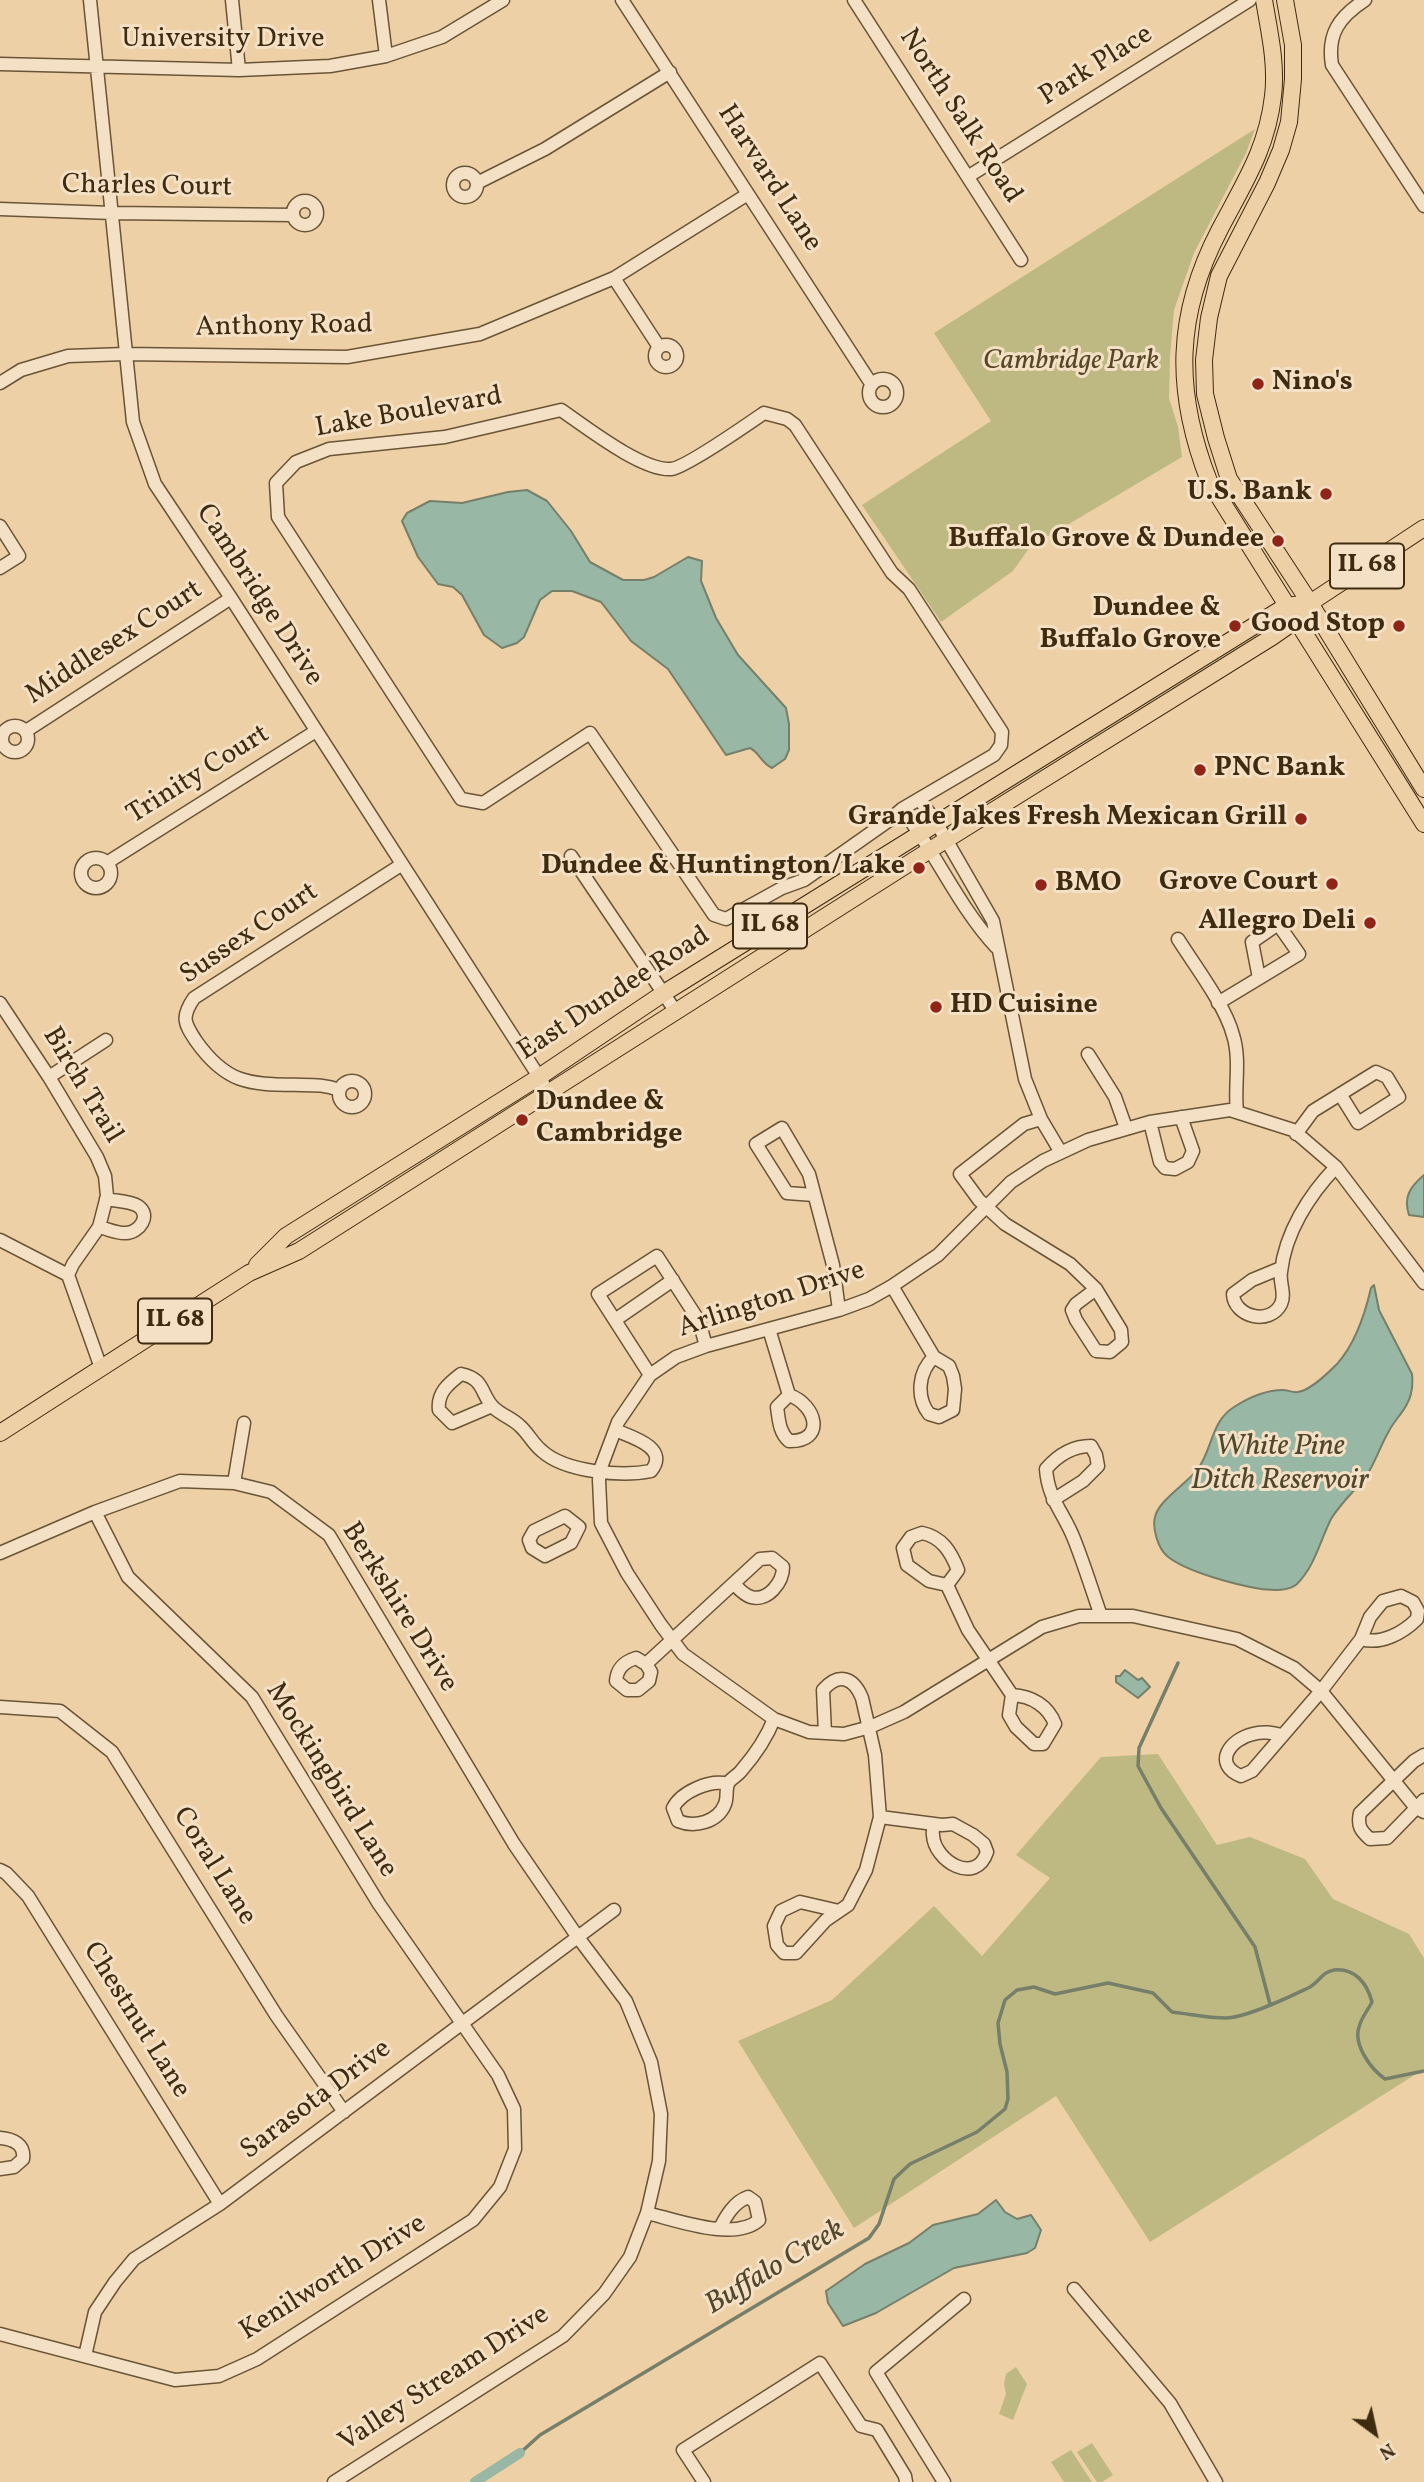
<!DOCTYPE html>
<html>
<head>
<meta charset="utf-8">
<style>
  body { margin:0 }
  #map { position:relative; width:1424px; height:2482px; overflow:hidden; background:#edd0a6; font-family:Vollkorn,serif }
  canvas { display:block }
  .north { position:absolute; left:1340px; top:2398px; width:70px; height:70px; -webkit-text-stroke:5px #f3e0c5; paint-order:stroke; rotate:147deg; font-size:19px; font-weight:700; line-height:28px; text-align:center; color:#3f2b10 }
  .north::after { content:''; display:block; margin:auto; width:24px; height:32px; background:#3f2b10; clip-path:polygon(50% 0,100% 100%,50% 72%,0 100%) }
</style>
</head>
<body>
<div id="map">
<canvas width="1424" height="2482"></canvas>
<div class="north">N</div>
</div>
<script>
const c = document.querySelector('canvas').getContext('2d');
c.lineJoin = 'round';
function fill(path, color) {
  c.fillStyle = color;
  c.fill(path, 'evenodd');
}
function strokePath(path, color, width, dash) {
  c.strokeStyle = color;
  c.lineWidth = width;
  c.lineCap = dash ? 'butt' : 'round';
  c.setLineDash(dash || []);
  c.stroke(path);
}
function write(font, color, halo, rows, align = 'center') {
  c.font = font + ' Vollkorn,serif';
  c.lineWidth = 6;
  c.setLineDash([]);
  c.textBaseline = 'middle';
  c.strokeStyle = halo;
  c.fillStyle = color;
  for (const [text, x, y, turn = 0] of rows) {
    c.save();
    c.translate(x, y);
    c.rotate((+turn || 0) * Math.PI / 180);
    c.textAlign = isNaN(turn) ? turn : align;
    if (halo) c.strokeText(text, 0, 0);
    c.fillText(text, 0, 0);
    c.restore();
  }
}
const green = new Path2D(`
  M1255,129l-9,24 -52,100 -20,57 -4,47 -1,41 9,29 4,30 -152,90 -17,24 -72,51 -79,-117 129,-84 -57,-88z
  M1158,1754l59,91 33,-8 55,22 28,40 76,35 15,24v111l-274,173 -94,-146 -202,132 -116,-187 94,-41 102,-94 48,50 68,-78 -34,-23 85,-98z
  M1016,2367l11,17 -14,36 -14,-6 7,-20 -2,-10 2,-10z
  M1092,2443l21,32 -11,7h-5l-20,-30z
  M1071,2450l21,32h-28l-13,-20z`);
const water = new Path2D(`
  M527,490l20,11 24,30 19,31 33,18h21l10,-3 34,-20 14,4 -1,20 15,37 22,37 48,53 3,16v26l-4,9 -13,9c-12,-6 -12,-15 -22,-20l-24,7 -58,-86 -37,-28 -30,-39 -29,-11h-20l-12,9 -16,37 -7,6 -15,5 -18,-13 -22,-40 -9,-8 -15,-3 -20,-27 -16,-36 5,-8 23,-12 32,2 46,-11z
  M1424,1175v42l-15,-2c-6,-18 1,-28 15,-40z
  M1374,1285l5,25 33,64c1,10 0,21 -5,30 -5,10 -13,17 -18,27 -9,15 -14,33 -24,47 -11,13 -25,26 -34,41 -11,22 -16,47 -34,65 -9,8 -25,6 -36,5 -24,-4 -75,-17 -94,-33 -9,-8 -15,-28 -12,-39 3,-16 32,-34 42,-47 16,-20 13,-48 37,-63 14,-9 32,-17 49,-17 5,0 10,3 15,2 13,-2 30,-19 39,-28 18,-20 28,-50 34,-76z
  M1125,1670l13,10 4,-2 8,9 -12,11 -22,-16v-6h4z
  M996,2200l9,12 12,7 14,-4 10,15 -6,18 -8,5 -73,15 -78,45 -33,13 -15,-23 -2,-12 39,-27 44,-21 24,-18 45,-11z`);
const stream = new Path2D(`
  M1178,1663l-39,85 -1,18 23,42 94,139 15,57
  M520,2453l20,-18 329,-197 10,-14 15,-45 16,-15 67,-32 28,-23 3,-10 -1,-27 -7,-28 -2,-21 7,-23 12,-10 17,-3 21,7 53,-11 45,10 19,19c18,2 36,6 54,6 20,0 63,-21 82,-30 11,-5 13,-16 26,-18 21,-2 33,13 38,32 -4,8 -11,16 -13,25 -6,18 12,42 26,52l39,-8`);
const canal = new Path2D(`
  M475,2482l45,-29`);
const minor = new Path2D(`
  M90,0l43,422 22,62 76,114 312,485
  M232,0l7,70
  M379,0l7,56
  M622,0l250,385
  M854,0l167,260
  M1365,0c-26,17 -38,34 -33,65l92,141
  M0,64l239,6 91,-4 56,-10 56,-19 61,-37
  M453 185a12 12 0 1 1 24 0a12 12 0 1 1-24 0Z
  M969,176l281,-176
  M477,183l68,-34 125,-77
  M293 213a12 12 0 1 1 24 0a12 12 0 1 1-24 0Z
  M0,209l112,4 181,2
  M614,278l45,69
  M655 356a11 11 0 1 1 22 0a11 11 0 1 1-22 0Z
  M869 393a14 14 0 1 1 28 0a14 14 0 1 1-28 0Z
  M0,383l21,-13 47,-14 57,-2 222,3 133,-23 134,-56 134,-84
  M561,410c25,17 81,61 110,59 14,-1 77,-45 93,-56l23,6 8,6 97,148 17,16 93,143 -1,13 -7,10 -92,54 -14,12 -84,59 -22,8 -56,31 -12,-4 -124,-182 -107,70 -22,-4 -183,-282 -2,-34 20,-21 33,-13 116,-12z
  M0,526l19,30 -19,12
  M2 739a13 13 0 1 1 26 0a13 13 0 1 1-26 0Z
  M26,731l205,-133
  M919,799l17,23 57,99 32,158 16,40 19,32
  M902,809c34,44 56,97 94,138
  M571,856l105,156
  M81 873a15 15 0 1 1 30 0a15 15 0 1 1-30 0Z
  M108,862l208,-131
  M1178,939c17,27 47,66 55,96 8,25 1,52 4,77
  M0,1003l49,74 48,80 8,19 2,20 -8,31 -26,37 -5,11 33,93
  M1218,1003l81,-49 -21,-30 -26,18 7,36
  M1088,1054l27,43 11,31
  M49,1077l57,-37
  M339 1094a13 13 0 1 1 26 0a13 13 0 1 1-26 0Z
  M339,1090c-12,-5 -24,-5 -37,-5 -51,-1 -74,1 -106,-44 -12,-18 -15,-24 -2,-43l207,-133
  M1041,1119l-17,5 -64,50 19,26 26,24 65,40 26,25 25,41 1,12 -12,10 -14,-1 -20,-31 -4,-10 4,-6 20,-15
  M1150,1122l10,40 5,6 10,1 13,-7 5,-11 -12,-34
  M1296,1134l17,-23 63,-39 11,5 12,20 -41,26 -18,-29
  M814,1195l-27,-2 -31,-49 26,-16 27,46 24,91 6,45
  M99,1227c9,2 19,7 27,6 13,0 26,-18 12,-27 -8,-5 -23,-5 -32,-7
  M0,1240l68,35
  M1281,1268l-29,12 -19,14c1,23 37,32 48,10 5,-11 -2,-21 0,-32 4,-39 28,-77 55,-105
  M1424,1283l-88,-116 -43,-37 -63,-20 -80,12 -62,18 -45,21 -32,21 -73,73 -46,31 -23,13 -30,11 -133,36 -30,11 -26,18 -32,47 -18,48 -1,10 2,43 26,50 34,52 22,29 91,65 35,13 35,2 26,-7 34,-15 138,-85 37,-11h54l104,23 57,29 27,23 95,117 8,4
  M892,1286l42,71 15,9 4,10 2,13 -2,21 -14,7 -10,-3c-13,-17 -11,-42 5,-57
  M615,1320l58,-40
  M769,1329l20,66
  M650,1375l-52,-81 59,-38 42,65 7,25
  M789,1395c28,10 37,47 0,46 -10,-9 -10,-21 -12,-34z
  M492,1406l-40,17 -13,-13c-2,-17 9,-26 22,-36 24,5 19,19 32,33 8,8 19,11 27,19 8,7 13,18 22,25 23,21 80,26 109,20 19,-23 -19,-34 -36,-41
  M234,1483l10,-60
  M1053,1500l30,-19 15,-15 -2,-11 -5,-9c-19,0 -33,9 -45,23 2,30 18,44 28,70 10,25 18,51 27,77
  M565,1516l14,11 -8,16 -26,13 -13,-8 -3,-8 5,-9z
  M922,1533c20,4 29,19 36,37l-11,15 -18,-4 -22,-16 -4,-17 8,-11z
  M0,1553l95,-41 85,-31 54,2 37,9 58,43 185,309 63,92 49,65 25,61 10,52 -2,47 -12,52
  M947,1585l21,45 44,65 -3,20 7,12 18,17h9l12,-20c-7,-18 -23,-28 -43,-29
  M636,1658l10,6 5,8 -2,9 -11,9h-11l-11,-9c1,-13 8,-19 20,-23z
  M646,1664l114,-105 12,-1 11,9c0,15 -15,35 -32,30 -7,-2 -12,-8 -17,-13
  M0,1707l60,4 52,41 164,263 68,97
  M825,1733l-2,-43c15,-17 30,-14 39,8l13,57 5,62 -14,53 -18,35 -22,15 -30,33h-12l-7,-8 -3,-19 7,-15 19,-9 39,9
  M1282,1735c-10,-2 -19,-4 -29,-1 -23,5 -41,30 -12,42l11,-5 69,-80 40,-52 9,-22 13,-16 18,-5 12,6 5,9 -1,8c-14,14 -36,26 -56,20
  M1424,1755l-10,6 -54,52c-3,13 1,18 10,26l17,-1 37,-38
  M728,1784c-18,-5 -47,8 -55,24l5,13c17,7 40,1 47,-17 3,-7 0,-16 4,-22 3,-4 9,-7 12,-11 13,-15 26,-34 33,-52
  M880,1817l62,8 11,-1 20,11 11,9 3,8c-11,34 -53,9 -54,-17 -1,-4 1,-7 1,-11
  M0,1870l6,3 22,23 192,308
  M0,2138c13,1 25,6 23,21l-9,8 -14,2
  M1074,2289l96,114 46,79
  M0,2334l175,46 44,-4 38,-17 216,-139 27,-33 15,-38 -1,-40 -16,-34 -119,-171 -127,-207 -124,-120 -33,-65
  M85,2356l10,-44 20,-30 19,-23 86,-55 394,-294
  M334,2482l229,-146 41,-42 26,-37 17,-44c29,7 88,29 112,7l-4,-18 -7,-5c-14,5 -22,19 -28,31
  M704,2482l-21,-32 137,-87 41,63 16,4 28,46 1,6
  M944,2482l-68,-110 88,-73`);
const major = new Path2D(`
  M1264,0c5,30 13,64 9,96 -6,53 -29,87 -53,133 -45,86 -46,162 -11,252l215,343
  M1285,0l8,45v34l-4,43 -8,28 -14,33 -48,93 -10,42 -5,42 1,34 11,44 13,41 81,124 114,186
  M257,1265l29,-29 253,-159 125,-84 622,-387 24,-3
  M0,1433l249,-160 50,-22 631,-401 342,-213 23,-16 15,-18 114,-75`);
const markers = [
  [1258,384,7,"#8f2418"],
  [1326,494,7,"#8f2418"],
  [1278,541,7,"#8f2418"],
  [1235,626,7,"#8f2418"],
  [1399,626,7,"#8f2418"],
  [1200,770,7,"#8f2418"],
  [1301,819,7,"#8f2418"],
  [919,868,7,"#8f2418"],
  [1332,884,7,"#8f2418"],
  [1041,885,7,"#8f2418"],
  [1370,923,7,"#8f2418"],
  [936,1007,7,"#8f2418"],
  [522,1120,7,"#8f2418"]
];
const shields = [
  [1367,566,74],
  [770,926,74],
  [175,1321,74]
];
const shieldNames = [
  ["IL 68",1367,566],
  ["IL 68",770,926],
  ["IL 68",175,1321]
];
const streetNames = [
  ["University Drive",223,41],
  ["Park Place",1097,67,-32],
  ["North Salk Road",959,117,57],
  ["Harvard Lane",768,179,57],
  ["Charles Court",147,188,1],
  ["Anthony Road",284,328,-1],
  ["Lake Boulevard",409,414,-10],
  ["Cambridge Drive",258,596,57],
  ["Middlesex Court",115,644,-33],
  ["Trinity Court",199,776,-32],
  ["Sussex Court",250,935,-34],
  ["East Dundee Road",615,995,-33],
  ["Birch Trail",81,1086,59],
  ["Arlington Drive",772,1301,-18],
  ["Berkshire Drive",398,1608,58],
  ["Mockingbird Lane",330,1781,58],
  ["Coral Lane",213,1867,58],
  ["Chestnut Lane",135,2021,58],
  ["Sarasota Drive",317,2101,-37],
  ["Kenilworth Drive",334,2279,-32],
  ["Valley Stream Drive",445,2380,-33]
];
const parkNames = [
  ["Cambridge Park",1071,363]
];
const poiNames = [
  ["Nino's",1272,384,"left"],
  ["U.S. Bank",1312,494],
  ["Buffalo Grove & Dundee",1264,541],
  ["Dundee &",1221,610],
  ["Buffalo Grove",1221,642],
  ["Good Stop",1385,626],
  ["PNC Bank",1214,770,"left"],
  ["Grande Jakes Fresh Mexican Grill",1287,819],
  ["Dundee & Huntington/Lake",905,868],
  ["Grove Court",1318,884],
  ["BMO",1055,885,"left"],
  ["Allegro Deli",1356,923],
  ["HD Cuisine",950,1007,"left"],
  ["Dundee &",536,1104,"left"],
  ["Cambridge",536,1136,"left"]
];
const waterNames = [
  ["White Pine",1280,1448],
  ["Ditch Reservoir",1280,1482],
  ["Buffalo Creek",776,2269,-31]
];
fill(green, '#beb983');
fill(water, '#99b7a5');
strokePath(water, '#757f69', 2);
strokePath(stream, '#757f69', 3.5);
strokePath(canal, '#99b7a5', 10);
strokePath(minor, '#6a5436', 15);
strokePath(major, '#3f2b10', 18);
strokePath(minor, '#f3e0c5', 12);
strokePath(major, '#edd0a6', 16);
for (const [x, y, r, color] of markers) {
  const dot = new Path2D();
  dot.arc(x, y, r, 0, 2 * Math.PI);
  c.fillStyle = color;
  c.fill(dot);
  strokePath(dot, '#f3e0c5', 2.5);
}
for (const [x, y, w] of shields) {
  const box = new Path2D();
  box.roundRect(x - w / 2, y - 22.5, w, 45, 5);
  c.fillStyle = '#f3e0c5';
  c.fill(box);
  strokePath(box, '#3f2b10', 2);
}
write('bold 26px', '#3f2b10', null, shieldNames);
write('28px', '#3f2b10', '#f3e0c5', streetNames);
write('italic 28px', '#584727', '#f3e0c5', parkNames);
write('bold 28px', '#3f2b10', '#f3e0c5', poiNames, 'right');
write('italic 30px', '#51472e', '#f3e0c5', waterNames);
</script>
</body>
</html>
